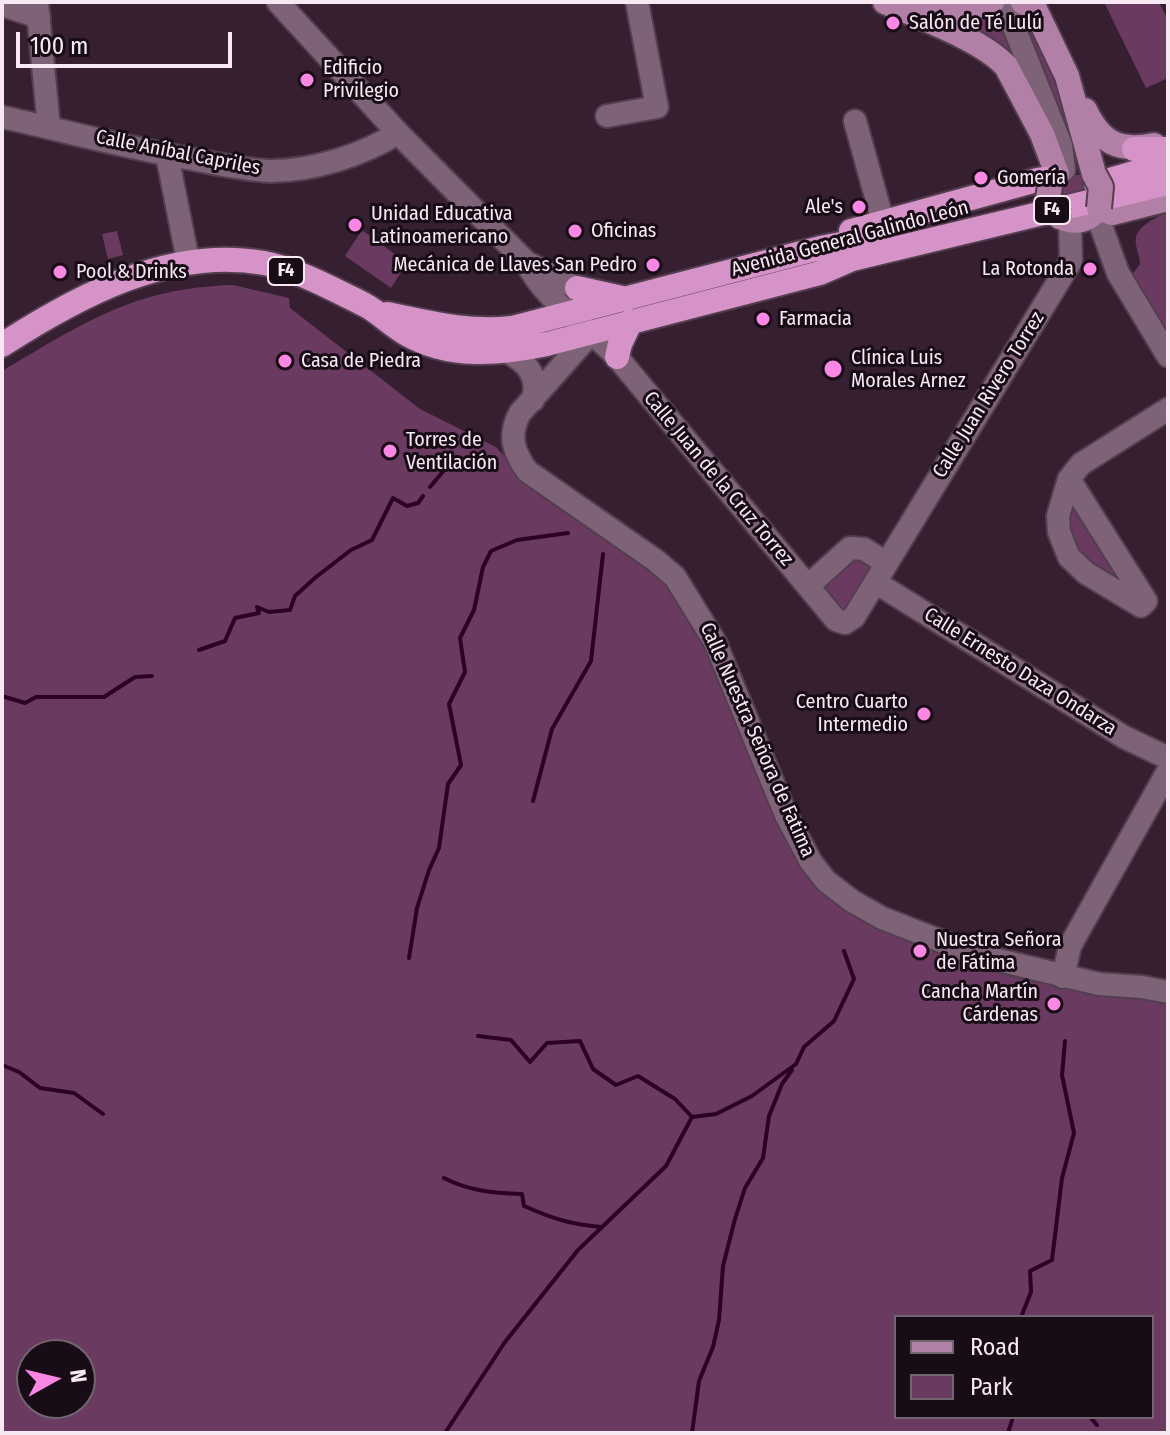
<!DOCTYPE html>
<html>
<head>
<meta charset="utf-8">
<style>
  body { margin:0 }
  #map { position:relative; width:1170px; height:1435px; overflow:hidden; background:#371f32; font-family:"Fira Sans Condensed",sans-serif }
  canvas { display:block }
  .frame { position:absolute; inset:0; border:4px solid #f8e8f4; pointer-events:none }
  .legend { position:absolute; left:894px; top:1315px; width:260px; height:104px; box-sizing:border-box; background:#180d16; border:2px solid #72656f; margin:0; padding:10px 14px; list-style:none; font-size:24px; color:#f8e8f4 }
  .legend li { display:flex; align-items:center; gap:16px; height:40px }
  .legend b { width:40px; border:2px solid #72656f }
  .north { position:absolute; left:16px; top:1339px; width:80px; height:80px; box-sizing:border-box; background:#180d16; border:2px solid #72656f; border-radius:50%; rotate:82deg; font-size:22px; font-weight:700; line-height:32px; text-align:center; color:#f8e8f4 }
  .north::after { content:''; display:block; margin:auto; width:28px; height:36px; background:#fb87e5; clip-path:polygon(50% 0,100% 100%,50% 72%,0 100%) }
  .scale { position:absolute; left:16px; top:32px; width:216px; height:36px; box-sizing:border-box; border:4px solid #f8e8f4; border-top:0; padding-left:10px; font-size:24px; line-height:28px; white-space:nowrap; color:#f8e8f4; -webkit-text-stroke:6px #180d16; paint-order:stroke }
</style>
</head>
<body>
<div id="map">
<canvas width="1170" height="1435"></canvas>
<div class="frame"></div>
<ul class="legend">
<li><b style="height:10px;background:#b27fa7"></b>Road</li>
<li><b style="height:22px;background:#6b3a61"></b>Park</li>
</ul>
<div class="north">N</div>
<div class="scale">100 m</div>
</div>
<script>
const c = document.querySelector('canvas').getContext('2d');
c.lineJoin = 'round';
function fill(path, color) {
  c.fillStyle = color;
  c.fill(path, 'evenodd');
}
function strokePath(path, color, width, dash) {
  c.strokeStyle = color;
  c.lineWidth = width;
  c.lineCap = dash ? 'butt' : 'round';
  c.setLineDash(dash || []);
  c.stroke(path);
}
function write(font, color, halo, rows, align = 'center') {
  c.font = font + ' "Fira Sans Condensed",sans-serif';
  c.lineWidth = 6;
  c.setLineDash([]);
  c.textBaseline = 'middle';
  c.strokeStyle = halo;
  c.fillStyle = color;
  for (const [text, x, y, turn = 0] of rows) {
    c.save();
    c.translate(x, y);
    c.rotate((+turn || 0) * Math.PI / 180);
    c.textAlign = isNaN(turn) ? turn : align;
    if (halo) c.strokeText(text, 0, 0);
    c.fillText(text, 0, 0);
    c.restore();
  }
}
const green = new Path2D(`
  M908,2l91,6 26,77z
  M1104,2h55l9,18v58l-22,10z
  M1020,15l8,7 32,64 22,75h-13z
  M1082,175l12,11 -23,23 -11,-13c2,-13 7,-22 22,-21z
  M1168,212v137l-37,-73 9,-12c0,-8 -6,-20 -4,-27 3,-12 21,-20 32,-25z
  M362,230l45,33 -16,25 -46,-32z
  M117,231l6,24 -15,4 -6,-25z
  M233,285l56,13 1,10 130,101 76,38 25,27 142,101 30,40 82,192 101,117 292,75v434h-1166v-1062c82,-48 131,-83 231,-86zM896,1317h256v100h-256zM32,1355h48v48h-48z
  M1075,504l42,70 -6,3 -25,-12 -21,-35 7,-25z
  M860,555l11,11v3l-27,43 -24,-27 28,-28z`);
const stream = new Path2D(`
  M430,487l16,-19
  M199,650l26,-9 10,-23 24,-5 -2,-6 12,5 21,-2 5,-14 21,-19 35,-27 21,-10 21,-42 14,8 11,-3 5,-7
  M2,696l23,7 11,-6h68l31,-20 17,-1
  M533,801l19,-72 39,-68 12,-107
  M409,958l8,-50 12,-38 10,-22 9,-64 13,-19 -12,-61 16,-32 -5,-34 14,-28 9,-43 8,-16 26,-11 51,-7
  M478,1036l33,4 19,22 17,-19 33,-2 13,28 23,16 22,-9 37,23 17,18
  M2,1065l17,7 21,16 34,5 29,21
  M444,1178c25,13 49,15 78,16l2,12c30,13 45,18 77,21
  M1021,1317l10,-25 -1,-21 22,-11 10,-82 12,-45 -12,-58 3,-34
  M1090,1417l7,8
  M445,1433l60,-91 73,-92 88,-84 26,-49 24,-3 36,-18 44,-32 8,-17 30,-26 20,-42 -10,-28
  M692,1433l7,-52 14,-34 6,-27 4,-54 12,-47 10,-31 18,-30 6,-42 13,-32 10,-14
  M1008,1433l5,-16`);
const minor = new Path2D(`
  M37,2l12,126
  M278,2l120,131 128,129 51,26 6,16
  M1004,2l57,143 3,25
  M2,5l37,12
  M607,116l50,-9 -20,-105
  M2,117c63,14 126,31 190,42 26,5 52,11 79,12 42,0 92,-16 127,-38
  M855,121l28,101
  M167,155l21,106
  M1096,212l22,61 50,83
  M526,262c20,40 61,63 91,95l219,263 9,3 9,-6 217,-356 -1,-40
  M593,331l-73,82c-12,22 -7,38 7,58l128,89 20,17 40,65 71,173 25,47 15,19 26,20 30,17 95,37 122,29 43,3 26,5
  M508,352c20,11 31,25 25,48
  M1069,479l77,122 -5,5 -55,-33 -17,-16 -10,-25 -1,-16 11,-37 12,-15 87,-55
  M875,582l249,155 44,21
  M808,586l42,-38 14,1 22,14
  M1063,977l7,-31 98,-175`);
const major = new Path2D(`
  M885,2c35,16 96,37 121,64l36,68 15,40
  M923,2l31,11 38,-11
  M1023,2l11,5 33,69 27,98
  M1085,110c16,33 33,42 69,35
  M1060,217c16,7 28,4 39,-9l13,5 56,-14`);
const highway = new Path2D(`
  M1134,149h34
  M1096,184l72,-21
  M851,231l186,-51 16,-2
  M577,288l45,10
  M387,314c43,9 81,19 125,14l308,-80 53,-10
  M2,345c76,-49 168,-99 262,-82 30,5 73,28 101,42 15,8 26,20 40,28 44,26 95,21 142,11l273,-71 32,-14 316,-76
  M617,357l3,-13 11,-23`);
const majorBridge = new Path2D(`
  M1094,174l7,13 -2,21
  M1050,185l-2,14 12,18`);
const markers = [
  [893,23,8,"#fb87e5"],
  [307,80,8,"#fb87e5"],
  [981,178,8,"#fb87e5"],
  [859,207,8,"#fb87e5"],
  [355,225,8,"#fb87e5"],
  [575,231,8,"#fb87e5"],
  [653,265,8,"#fb87e5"],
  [1090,269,8,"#fb87e5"],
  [60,272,8,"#fb87e5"],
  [763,319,8,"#fb87e5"],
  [285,361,8,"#fb87e5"],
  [833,369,10,"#fb87e5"],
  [390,451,8,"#fb87e5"],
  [924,714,8,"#fb87e5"],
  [920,951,8,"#fb87e5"],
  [1054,1004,8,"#fb87e5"]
];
const shields = [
  [1052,210,36],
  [286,271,36]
];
const shieldNames = [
  ["F4",1052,210],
  ["F4",286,271]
];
const poiNames = [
  ["Salón de Té Lulú",909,23],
  ["Edificio",323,68],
  ["Privilegio",323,91],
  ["Gomería",997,178],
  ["Ale's",843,207,"right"],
  ["Unidad Educativa",371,214],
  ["Latinoamericano",371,237],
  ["Oficinas",591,231],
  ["Mecánica de Llaves San Pedro",637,265,"right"],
  ["La Rotonda",1074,269,"right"],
  ["Pool & Drinks",76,272],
  ["Farmacia",779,319],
  ["Clínica Luis",851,358],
  ["Morales Arnez",851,381],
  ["Casa de Piedra",301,361],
  ["Torres de",406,440],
  ["Ventilación",406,463],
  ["Centro Cuarto",908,702,"right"],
  ["Intermedio",908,725,"right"],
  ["Nuestra Señora",936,940],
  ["de Fátima",936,963],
  ["Cancha Martín",1038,992,"right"],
  ["Cárdenas",1038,1015,"right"]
];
const streetNames = [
  ["Calle Aníbal Capriles",178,153,11],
  ["Avenida General Galindo León",850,239,-15],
  ["Calle Juan Rivero Torrez",989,395,-58],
  ["Calle Juan de la Cruz Torrez",718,479,50],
  ["Calle Ernesto Daza Ondarza",1020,672,32],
  ["Calle Nuestra Señora de Fatima",757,740,66]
];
fill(green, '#6b3a61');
strokePath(stream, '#2d0027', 4);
strokePath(minor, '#523e4e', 26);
strokePath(major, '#523e4e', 28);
strokePath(highway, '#523e4e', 28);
strokePath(minor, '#7e6277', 22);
strokePath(major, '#b27fa7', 24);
strokePath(highway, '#d593c7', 24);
strokePath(majorBridge, '#523e4e', 28, []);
strokePath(majorBridge, '#b27fa7', 24);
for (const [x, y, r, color] of markers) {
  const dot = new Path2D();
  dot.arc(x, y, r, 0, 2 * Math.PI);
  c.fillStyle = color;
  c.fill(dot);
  strokePath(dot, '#180d16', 3);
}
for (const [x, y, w] of shields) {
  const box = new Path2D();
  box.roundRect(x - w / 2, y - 14, w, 28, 6);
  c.fillStyle = '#180d16';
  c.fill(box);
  strokePath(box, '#f8e8f4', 2);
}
write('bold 18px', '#f8e8f4', null, shieldNames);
write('20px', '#f8e8f4', '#180d16', poiNames, 'left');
write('20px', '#f8e8f4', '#180d16', streetNames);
</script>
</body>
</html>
